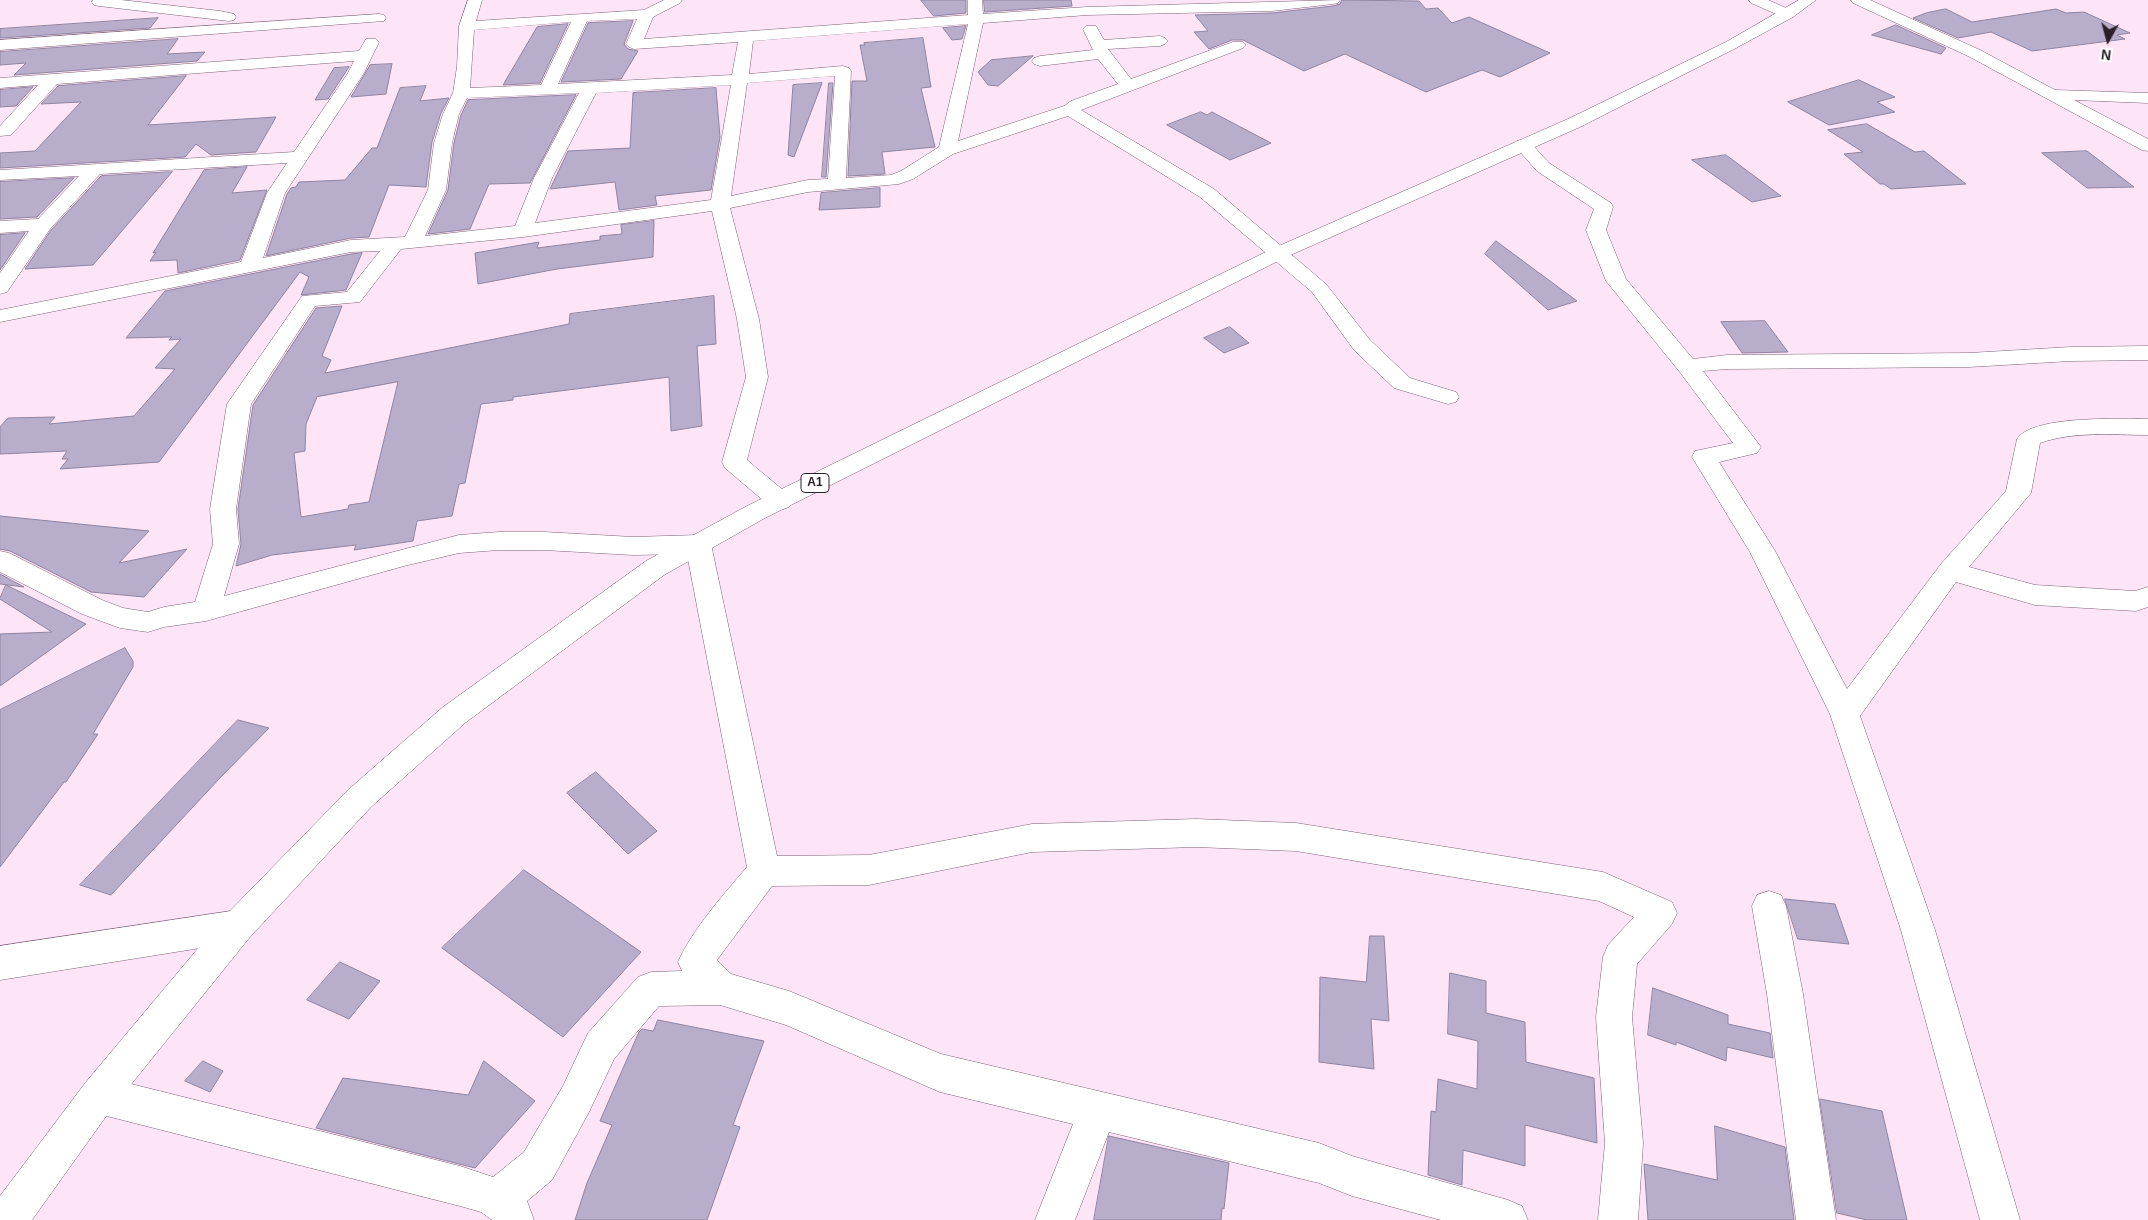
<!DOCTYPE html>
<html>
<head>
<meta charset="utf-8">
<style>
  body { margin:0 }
  #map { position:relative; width:2148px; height:1220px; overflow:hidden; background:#fde4f6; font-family:Helvetica,sans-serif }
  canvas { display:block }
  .north { position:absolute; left:2083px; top:15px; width:50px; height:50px; -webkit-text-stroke:4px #fff; paint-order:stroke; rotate:187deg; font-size:14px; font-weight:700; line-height:20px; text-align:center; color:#2b2028 }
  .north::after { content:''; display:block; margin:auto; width:18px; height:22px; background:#2b2028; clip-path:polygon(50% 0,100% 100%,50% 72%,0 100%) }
</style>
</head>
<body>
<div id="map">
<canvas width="2148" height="1220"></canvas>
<div class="north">N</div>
</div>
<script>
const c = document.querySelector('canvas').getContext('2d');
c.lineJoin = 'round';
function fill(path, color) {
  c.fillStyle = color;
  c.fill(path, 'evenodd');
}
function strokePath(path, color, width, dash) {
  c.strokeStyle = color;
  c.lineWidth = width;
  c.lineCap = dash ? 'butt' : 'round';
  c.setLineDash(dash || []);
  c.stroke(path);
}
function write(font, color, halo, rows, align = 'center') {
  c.font = font + ' Helvetica,sans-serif';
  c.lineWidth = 4.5;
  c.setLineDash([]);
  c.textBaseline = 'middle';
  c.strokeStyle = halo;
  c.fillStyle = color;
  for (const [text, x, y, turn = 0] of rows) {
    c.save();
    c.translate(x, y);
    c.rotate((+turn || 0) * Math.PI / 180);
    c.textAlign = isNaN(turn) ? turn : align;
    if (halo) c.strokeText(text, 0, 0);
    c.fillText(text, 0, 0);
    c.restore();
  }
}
const building = new Path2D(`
  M921,0h45v13l-32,3z
  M984,0h87l1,6 -87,6z
  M1342,0l77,1 7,8 12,-1 14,15 17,-6 81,36 -50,24 -18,-7 -56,22 -81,-38 -41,17 -61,-31h-11l-23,9 -15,-17 14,-1 -13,-16 77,-2 61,-7 7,-2z
  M1946,9l26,13 84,-13 10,4 18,-1 46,21 -13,2 8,4 -93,12 -41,-19 -33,6 -45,-20 13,-5z
  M158,18l-8,10 -150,10v-9z
  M633,21l-9,23 4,5 10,2 -17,28 -60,3 27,-59z
  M568,24l-28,59 -37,2 34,-58z
  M1896,25l50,23 -5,6 -69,-19z
  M966,26l-4,13 -10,1 -9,-12z
  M923,38l8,49 -10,1 14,59 -53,5 3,22 -37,2 4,-95h15l-7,-36h5l-1,-2z
  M178,39l-11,15 38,-2 -8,9 -183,14 12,-12 -26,2v-13z
  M1033,56l-35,30 -10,-1 -10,-13 13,-12z
  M392,64l-6,30 -35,3 19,-32z
  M349,67l-21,32 -13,1 19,-32z
  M186,76l-38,49 128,-8 -20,35 -45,3 -15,-11 -11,13 -185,11v-15l35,-2 46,-49 -40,2 17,-18z
  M1859,80l36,17 -18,5 18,10 -66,13 -41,-23z
  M822,83l-28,74 -6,-2 5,-70z
  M829,83h4l-7,94h-4z
  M426,86l-6,15 29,-3 -8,15 -9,29 -6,45 -37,-2 -20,52 -18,1 -85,18 21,-62 4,-6 5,-1 3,-5 46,-2 27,-32h5l23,-60z
  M33,87l-17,19 -16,1v-17z
  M716,88l4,49 -9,53 -56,6 2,9 -38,5 -4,-28 -65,7 18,-38 62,-3 3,-55z
  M576,95l-46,88 -41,1 -19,45 -42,5 20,-44 6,-47 7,-28 7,-15z
  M1201,112l6,3 5,-3 59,31 -41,17 -63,-35z
  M1867,124l48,28 9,-1 42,33 -75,5 -7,-5h-4l-36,-30 19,-2 -35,-22z
  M2087,151l47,36 -47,1 -45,-35z
  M1726,155l55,41 -29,6 -60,-42z
  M247,167l-15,26 35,-3 -27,70 -62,13 -1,-13 -27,1 6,-9 -3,1 51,-83z
  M172,172l-79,93 -68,4 26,-39 50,-54z
  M74,178l-37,39 -37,2v-37z
  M880,188v19l-61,3 2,-17z
  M654,221l-1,36 -96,12 -79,15 -3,-31 64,-11 -2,6 63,-8v-4l22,-2 -1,-9z
  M25,233l-25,37v-35z
  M1496,241l81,60 -29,9 -63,-56z
  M362,253l-16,37 -45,5 8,-18 -9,-5 -141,190 -99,7 8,-10h-6l5,-8 -67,3v-27l8,-9 47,-1 -6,7 85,-8 41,-47 -20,-1 26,-29 -12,1 3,-3 -46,1 39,-47 186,-37z
  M714,296l2,48 -19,2 5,80 -31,5 -2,-54 -156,20v3l-32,4 -16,79 -6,1 -7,32 -35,5 -4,20 -59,9 2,-5 -84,10 -36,11 5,-22 -3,-35 15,-104 63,-97 26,-2 -20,50 9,4 -6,13 244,-49 1,-10zM398,382l-29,120 -20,3 -1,4 -47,8 -7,-64 11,-2 1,-27 11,-27z
  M1765,321l23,31 -46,1 -21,-31z
  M1230,327l19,16 -25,10 -20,-15z
  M0,516l149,15 -30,32 68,-14 -43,48 -53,-5 -81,-41 -10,-2z
  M0,574l24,13 -24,-3z
  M6,585l80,39 -86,62v-52l52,-2 -52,-33z
  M125,648l8,13v6l-40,67h5l-32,48h-2l-64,85v-157z
  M238,720l31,8 -50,51 -108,116 -31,-10z
  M596,772l61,59 -29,23 -61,-61z
  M524,870l117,82 -78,85 -121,-89z
  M1785,899l50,5 14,40 -51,-5z
  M1370,936h14l5,85 -18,-2 3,50 -55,-7 1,-85 46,5z
  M340,962l40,19 -31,38 -42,-19z
  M1450,973l36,8v32l39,9 1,40 68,16 3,65 -72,-18v41l-62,-16 -1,35 -34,-10 3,-64 5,1 2,-33 39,10 1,-48 -30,-7z
  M1653,988l75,27v9l42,9 3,25 -46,-11 -1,14 -50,-19v3l-28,-10z
  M658,1020l106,21 -31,84 7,2 -33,93h-132l12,-37 25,-58 -12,-4 6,-14 33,-75 3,-3 11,2z
  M203,1061l20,10 -13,21 -25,-11z
  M484,1061l51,40 -60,67 -159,-40 27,-50 125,17z
  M1820,1099l62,12 25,109h-40l-30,-7z
  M1715,1126l70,21 9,73h-146l-4,-56 73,16z
  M1109,1136l120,27 -5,46 -2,-1 -1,12h-127z`);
const minor = new Path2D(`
  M93,0h28l99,11 14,3 2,3 -2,3 -5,1 -130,-15 -5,-1 -2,-3z
  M468,0h14l-6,21 168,-11 20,-10h18l-2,3 -27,14 -9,22 324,-24v-15h14l1,14 104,-7 253,-7 -2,3 -5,1 -61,7 -185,4 -104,8 -25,118 106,-35 7,-5 47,-17 -20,-25 -58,7 -6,-2 -2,-3 2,-3 6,-2 53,-6 -10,-21 3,-3h10l8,14 56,-4 5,2 3,3 -3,3 -5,2 -52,3 23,30 102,-37h10l3,3 -3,3 -162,62 133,79 112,95 44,56 40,38 46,14 3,5 -3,5 -8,2 -54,-16 -40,-38 -42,-58 -112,-95 -132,-81 -115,38 -40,25 -14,5 -91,8 -78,16 29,111 9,58 -21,83 42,35 4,6 -4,6 -9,3 -9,-3 -46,-39 -3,-6 24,-85 -9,-58 -25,-108 -189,26 -122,12 -41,53 -45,4 -64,98 -15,105 3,35 -15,52 235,-61 40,-3h45l89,5 65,-2 9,2 4,7 66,312 92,-1 163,-31 164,-5 100,4 307,49 69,30 5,11 -5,11 -35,40 -5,53 11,126 -5,77h-40l7,-77 -9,-126 7,-60 5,-12 26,-28 -35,-16 -303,-50 -100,-4 -164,5 -163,33 -97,1 -55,74 14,14 58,17 152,63 378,89 33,13 156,44 14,6 6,14h-87l-89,-24 -33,-13 -210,-51 -34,88h-40l38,-96 -133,-32 -154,-67 -66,-20 -61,1 -45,53 -25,53 -37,68 -25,21 7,19h-42l-11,-8 -21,-6 -361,-92 -13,-6 -6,-13 6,-13 13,-6 361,90 33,11 31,-25 39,-66 25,-53 50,-56 13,-5 31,-1 -4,-9c14,-32 46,-68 69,-95l-60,-313 -54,1 -89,-5h-45l-40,3 -55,13 -198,55 -42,6 -16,5 -28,-4 -38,-14 -82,-42v-21l9,2 93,47 21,8 25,4 16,-5 31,-5 18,-58 -3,-35 17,-105 75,-108 45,-4 33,-41 -29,1 -351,70v-12l241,-48 26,-69 20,-30 -187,11 -50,55 -43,63 -7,2v-21l29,-42 -29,2v-12l38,-2 41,-43 -79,4v-10l294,-18 54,-79 6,-12 -297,23 -46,51 -11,1v-10l38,-41 -38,3v-10l359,-27 7,-12h10l3,3 -15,31 -79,120 -22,65 88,-18 54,-3 23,-47 6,-47 9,-29 10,-21 4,-26 2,-41zM637,19l-11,25 3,3 5,2 104,-7 -6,33 -174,9 29,-63zM571,22l-30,63 -71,3 4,-58zM968,24l-29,123 -38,24 -10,4 -45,3 5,-107 -2,-3 -6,-2 -94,8 4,-33zM835,76l-7,103 -20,1 -77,16 16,-113zM731,85l-20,115 -176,23 17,-45 44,-85zM579,93l-45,85 -19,48 -90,10 21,-46 6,-47 7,-29 8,-16z
  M1749,0h19l25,11 2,3 -2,3h-10l-32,-14z
  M1851,0h19l110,50 75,40 93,3v10l-74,-3 74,39v12l-6,-1 -174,-94 -115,-53z
  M379,14l5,1 2,3 -2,3 -384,29v-10z
  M1523,140l6,1 20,22 62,40 2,4 -7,23 20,49 67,80 34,-4 242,-2 102,-6 77,-1v14l-77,1 -102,6 -242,2 -24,2 58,76 -4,6 -38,9 56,89 72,138 94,-125 65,-73 11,-52c15,-24 104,-20 131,-20v16c-36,0 -74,-4 -108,8l-9,50 -62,74 66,18 100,6 13,-4v20l-12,4 -101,-6 -79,-23 -96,134 75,214 85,290h-40l-79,-290 -71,-216 -80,-162 -58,-95 3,-6 38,-8 -54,-72 -73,-90 -20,-51 8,-21 -57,-38 -23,-26 3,-4z
  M1769,891l12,4 5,11 17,88 33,226h-40l-29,-226 -15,-88 5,-11z
  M238,910l12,5 5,11 -5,11 -12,5 -238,38v-34z`);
const highway = new Path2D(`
  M1799,0h17l-23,17 -57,31 -156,79 -294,130 -521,261 -101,57 -199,148 -94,84 -121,130 -138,171 -80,112h-32v-24l86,-114 140,-167 123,-126 94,-82 203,-146 101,-55 525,-257 296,-130 158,-77z`);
const shields = [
  [815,483,28]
];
const shieldNames = [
  ["A1",815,483]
];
fill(building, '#b9adcc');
strokePath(building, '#8f84a1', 1);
strokePath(minor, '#7d6276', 1);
strokePath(highway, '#7d6276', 1);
fill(minor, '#fff');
fill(highway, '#fff');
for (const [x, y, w] of shields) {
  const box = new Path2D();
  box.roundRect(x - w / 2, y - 9.5, w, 19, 4);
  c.fillStyle = '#fff';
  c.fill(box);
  strokePath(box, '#2b2028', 1);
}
write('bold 12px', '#2b2028', null, shieldNames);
</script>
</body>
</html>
